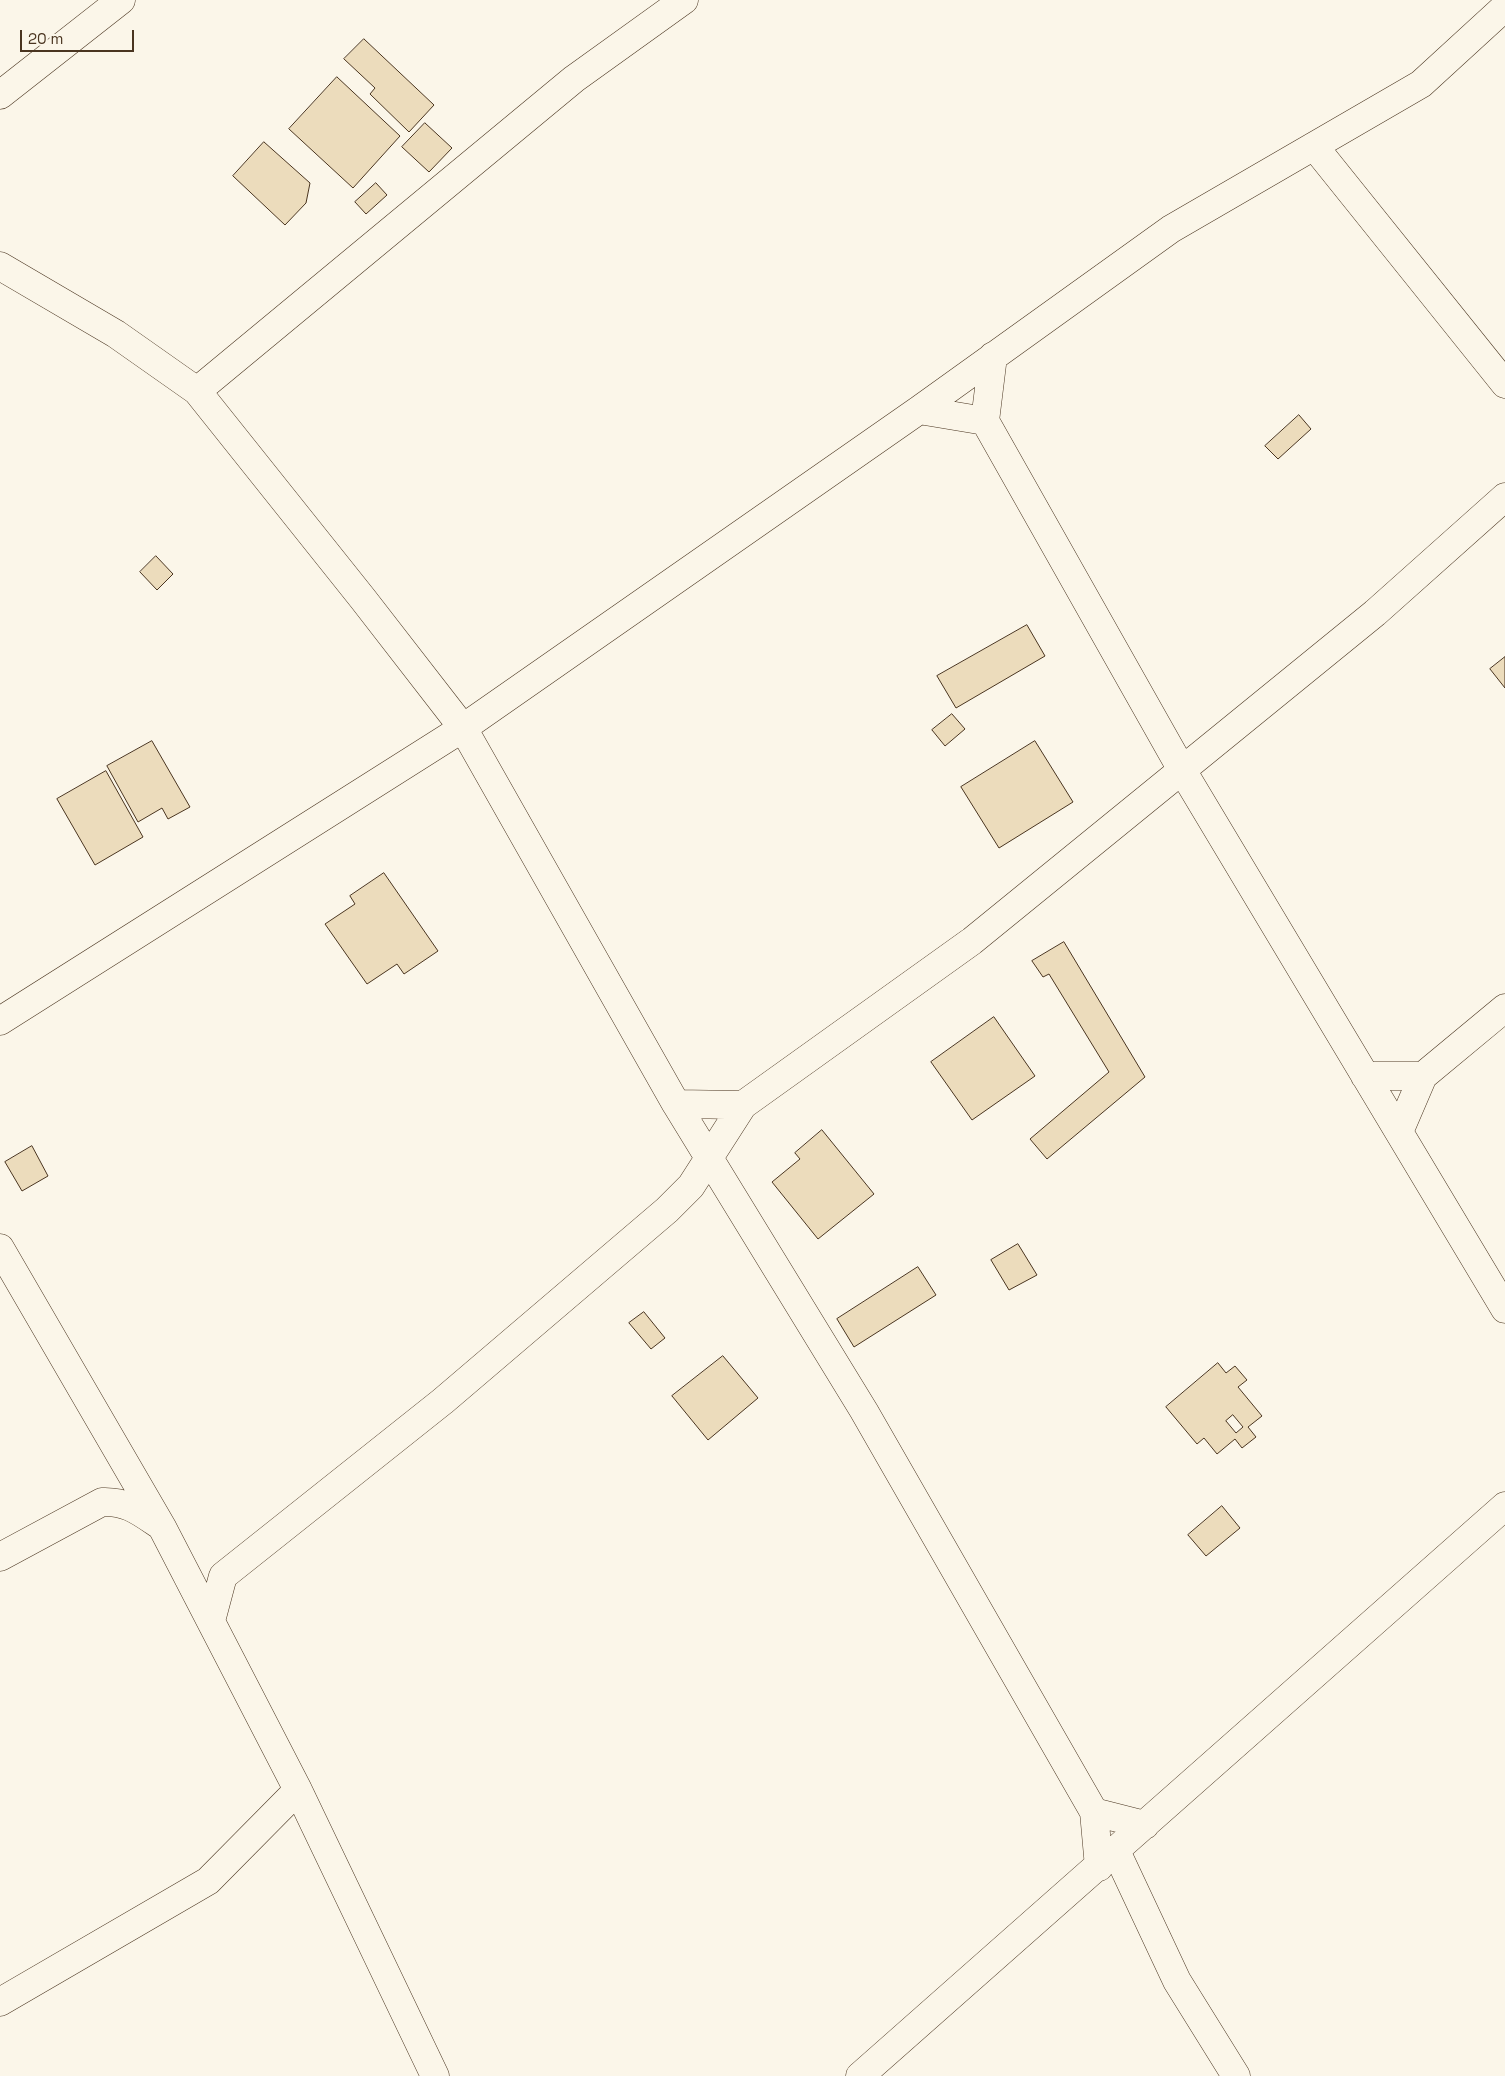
<!DOCTYPE html>
<html>
<head>
<meta charset="utf-8">
<style>
  body { margin:0 }
  #map { position:relative; width:1505px; height:2076px; overflow:hidden; background:#fbf6e9; font-family:"Space Grotesk",sans-serif }
  canvas { display:block }
  .scale { position:absolute; left:20px; top:30px; width:114px; height:22px; box-sizing:border-box; border:2px solid #4a3520; border-top:0; padding-left:6px; font-size:15px; line-height:18px; white-space:nowrap; color:#4a3520; -webkit-text-stroke:4px #fbf6e9; paint-order:stroke }
</style>
</head>
<body>
<div id="map">
<canvas width="1505" height="2076"></canvas>
<div class="scale">20 m</div>
</div>
<script>
const c = document.querySelector('canvas').getContext('2d');
c.lineJoin = 'round';
function fill(path, color) {
  c.fillStyle = color;
  c.fill(path, 'evenodd');
}
function strokePath(path, color, width, dash) {
  c.strokeStyle = color;
  c.lineWidth = width;
  c.lineCap = dash ? 'butt' : 'round';
  c.setLineDash(dash || []);
  c.stroke(path);
}
const building = new Path2D(`
  M364,39l70,66 -25,27 -39,-38 5,-6 -31,-29z
  M337,77l63,59 -47,52 -64,-59z
  M425,123l27,25 -23,24 -27,-25z
  M264,142l46,41 -4,20 -21,22 -52,-49z
  M376,183l11,12 -21,19 -11,-12z
  M1299,415l12,14 -33,30 -13,-13z
  M156,556l17,18 -16,16 -17,-18z
  M1027,625l18,31 -89,52 -19,-32z
  M1505,657v31l-15,-19z
  M952,714l13,15 -20,17 -13,-16z
  M152,741l38,66 -22,12 -6,-11 -24,14 -31,-56z
  M1035,741l38,61 -74,46 -38,-61z
  M106,771l37,66 -48,28 -38,-66z
  M384,873l54,78 -34,23 -7,-10 -30,20 -42,-60 30,-20 -5,-8z
  M1064,942l81,135 -98,82 -17,-20 79,-67 -60,-98 -6,3 -11,-16z
  M994,1017l41,59 -63,44 -41,-58z
  M822,1130l52,64 -56,45 -46,-57 28,-23 -5,-6z
  M32,1146l16,30 -26,15 -17,-29z
  M1018,1244l19,31 -28,15 -18,-30z
  M918,1267l18,28 -82,52 -17,-28z
  M644,1312l21,26 -14,11 -22,-26z
  M723,1356l35,42 -50,42 -36,-44z
  M1218,1363l8,10 9,-7 12,14 -9,7 24,29 -14,11 8,10 -14,11 -7,-9 -18,15 -13,-16 -7,6 -31,-37zM1233,1415l10,12 -7,6 -10,-12z
  M1222,1506l18,22 -34,28 -18,-21z`);
const minor = new Path2D(`
  M0,95l121,-95
  M1314,146l191,238
  M0,266l116,68 81,57 166,208 100,129 213,376 188,307 230,401 5,55
  M993,356l-8,65 197,349 323,539
  M197,391l377,-312 110,-79
  M919,410l66,11
  M0,1021l463,-293 456,-318 252,-181 250,-145 84,-77
  M1365,1076h58
  M676,1104l67,1
  M1399,1132l24,-56 82,-68
  M0,1248l162,279 136,263 137,286
  M0,1557l102,-55c24,-1 37,9 56,22
  M211,1621l12,-45 220,-175 224,-191 24,-24 52,-81 229,-164 403,-328 130,-116
  M1094,1812l51,13
  M1116,1851l61,130 59,95
  M0,2002l208,-121 90,-91
  M860,2076l645,-570`);
fill(building, '#ecdcbc');
strokePath(building, '#4a3520', 1);
strokePath(minor, '#4a3520', 29);
strokePath(minor, '#fbf6e9', 28);
</script>
</body>
</html>
